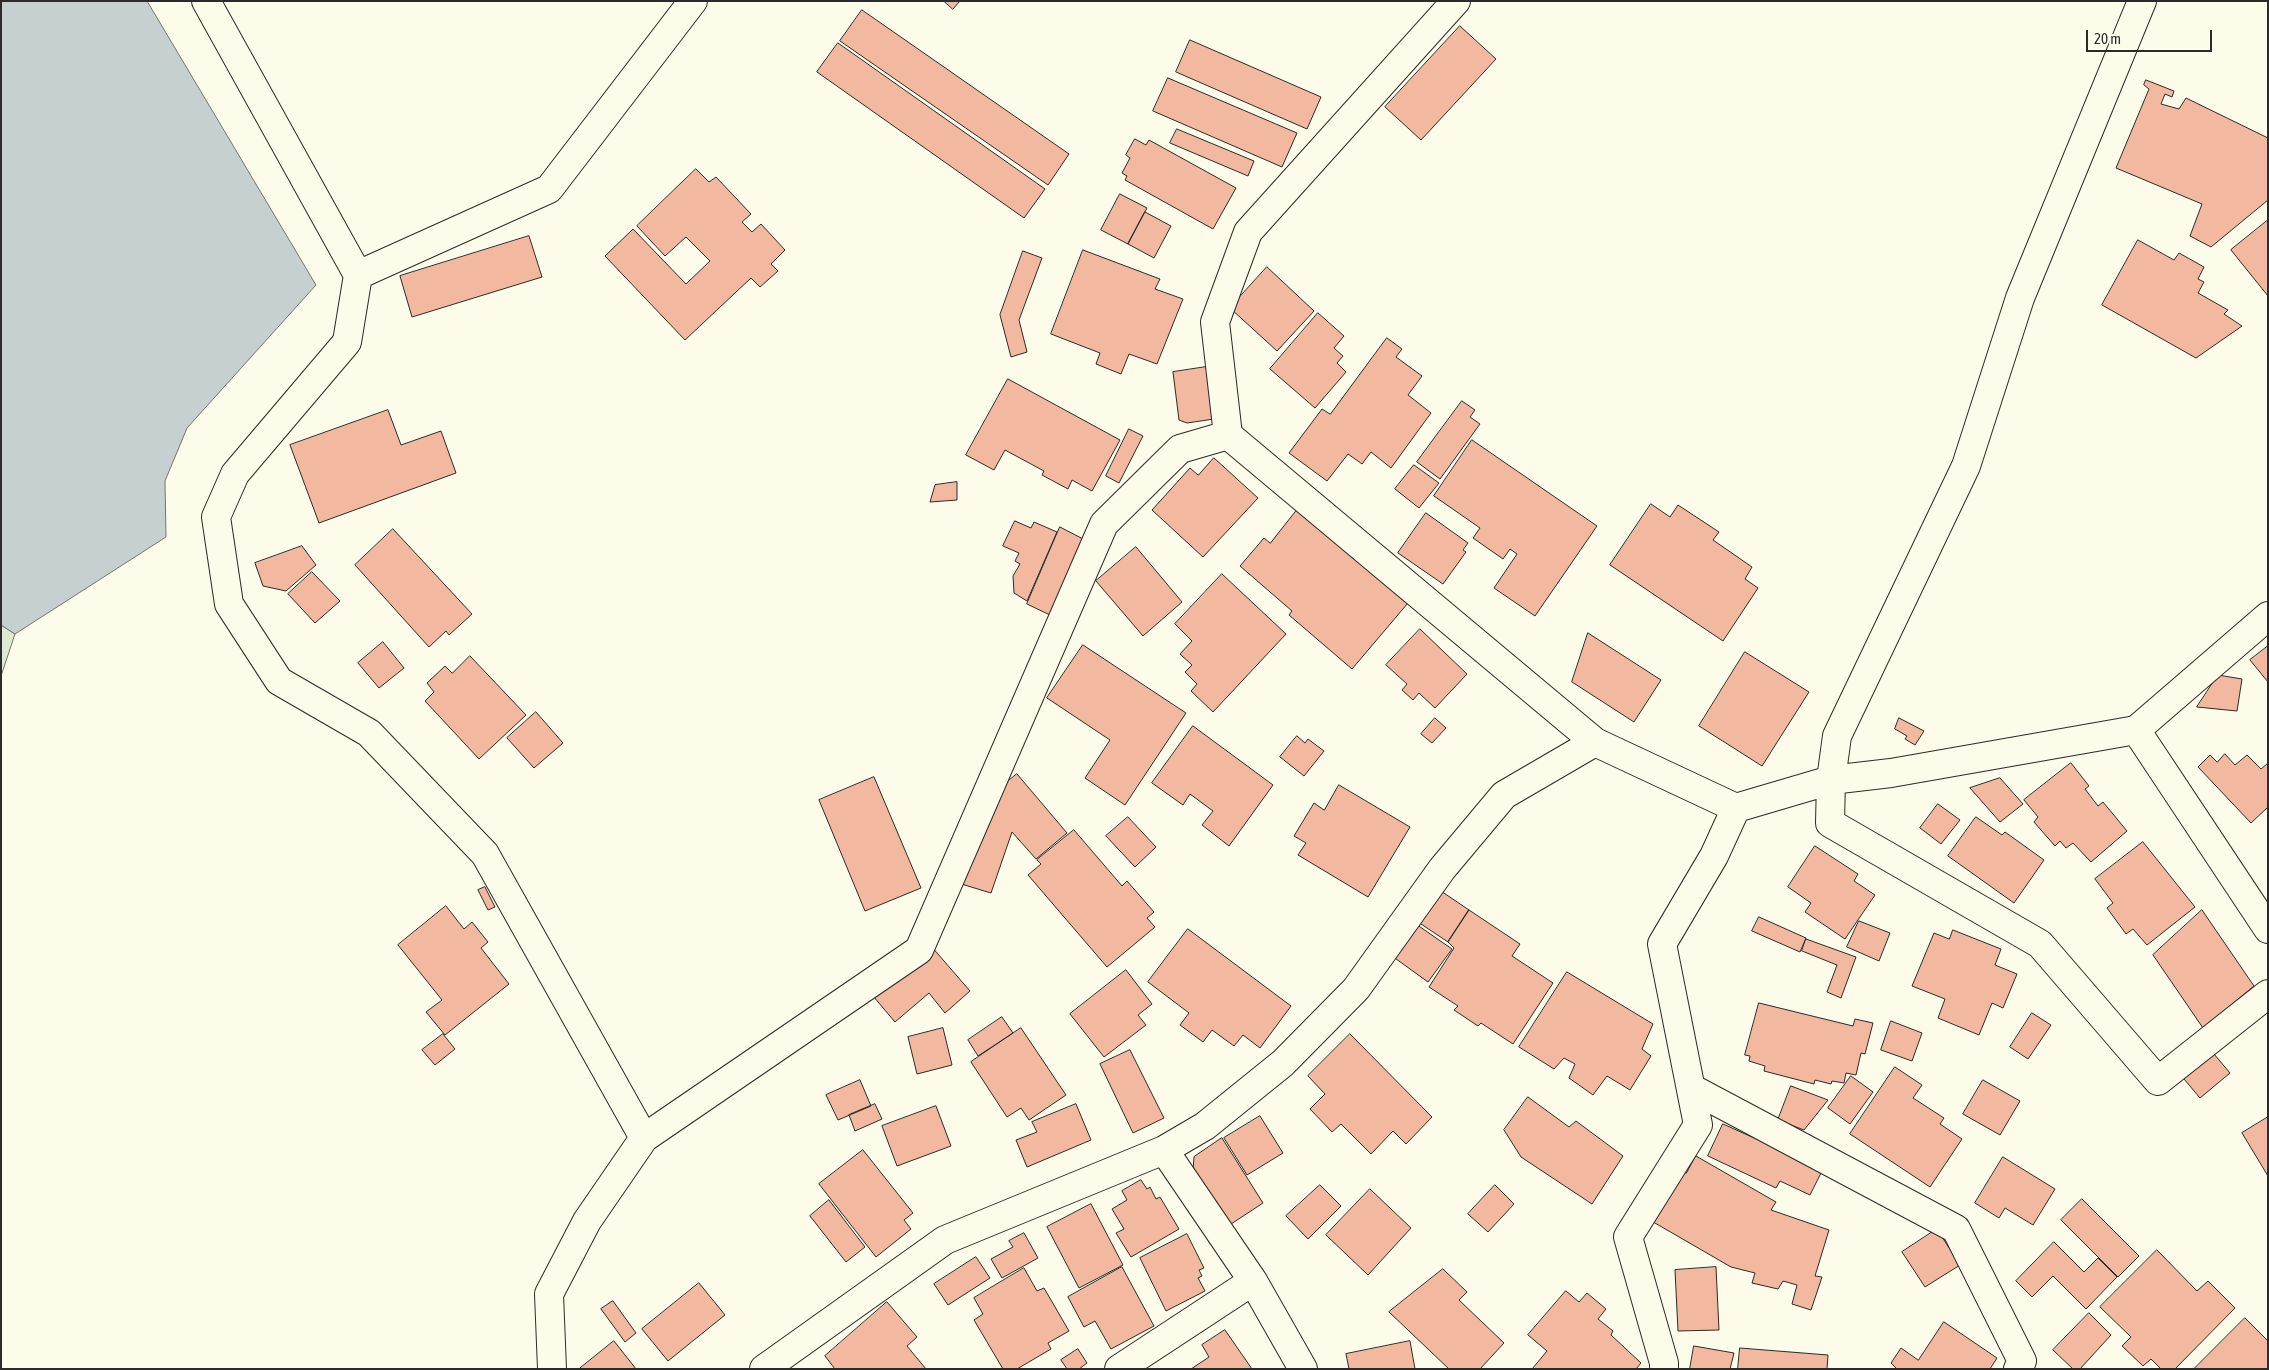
<!DOCTYPE html>
<html>
<head>
<meta charset="utf-8">
<style>
  body { margin:0 }
  #map { position:relative; width:2269px; height:1370px; overflow:hidden; background:#fdfbea; font-family:"Asap Condensed",sans-serif }
  canvas { display:block }
  .frame { position:absolute; inset:0; border:2px solid #2b2b2b; pointer-events:none }
  .scale { position:absolute; left:2086px; top:30px; width:126px; height:22px; box-sizing:border-box; border:2px solid #2b2b2b; border-top:0; padding-left:6px; font-size:15px; line-height:18px; white-space:nowrap; color:#2b2b2b; -webkit-text-stroke:4px #fdfbea; paint-order:stroke }
</style>
</head>
<body>
<div id="map">
<canvas width="2269" height="1370"></canvas>
<div class="frame"></div>
<div class="scale">20 m</div>
</div>
<script>
const c = document.querySelector('canvas').getContext('2d');
c.lineJoin = 'round';
function fill(path, color) {
  c.fillStyle = color;
  c.fill(path, 'evenodd');
}
function strokePath(path, color, width, dash) {
  c.strokeStyle = color;
  c.lineWidth = width;
  c.lineCap = dash ? 'butt' : 'round';
  c.setLineDash(dash || []);
  c.stroke(path);
}
const green = new Path2D(`
  M1,625l14,9 -14,42z`);
const water = new Path2D(`
  M1,1h146l169,284 -129,143 -22,53 1,56 -151,97 -14,-9z`);
const building = new Path2D(`
  M944,1h16l-7,8z
  M862,10l207,144 -21,31 -208,-144z
  M1460,26l36,33 -75,81 -36,-33z
  M1190,40l131,57 -14,32 -131,-57z
  M838,43l207,146 -21,29 -207,-146z
  M1168,78l129,55 -15,34 -129,-56z
  M2146,80l28,11 -2,6 -7,-3 -4,10 18,5 7,-11 82,40v62l-57,47 -21,-11 12,-32 -86,-36 33,-79 -5,-4z
  M1177,129l77,32 -6,15 -78,-33z
  M1135,139l11,6 3,-5 87,48 -23,41 -88,-49 2,-4 -5,-3 8,-15 -4,-3z
  M696,169l13,13 7,-5 35,37 -9,8 10,10 9,-8 24,26 -14,14 7,7 -18,16 -9,-9 -66,62 -80,-84 28,-27 53,55 24,-23 -24,-24 -21,19 -28,-30z
  M1120,194l27,14 -19,36 -27,-14z
  M1145,212l26,14 -17,32 -26,-14z
  M2268,220v76l-37,-46z
  M529,236l13,41 -130,40 -12,-41z
  M2138,240l36,20 5,-7 25,14 -6,12 6,3 -6,11 30,17 -4,4 18,12 -46,32 -94,-53z
  M1083,250l77,29 -5,10 28,10 -26,65 -28,-10 -8,20 -25,-10 4,-11 -49,-19z
  M1023,251l19,7 -23,62 8,32 -16,5 -11,-42z
  M1267,267l47,44 -37,40 -47,-43z
  M1318,313l26,23 -10,12 9,8 -6,7 9,9 -31,36 -45,-39z
  M1387,338l15,11 -6,8 26,19 -14,19 23,18 -40,55 -20,-16 -9,12 -14,-10 -21,27 -38,-28 33,-44 8,5z
  M1206,367l8,52 -27,4 -8,-3 -6,-48z
  M1008,379l112,61 -28,51 -20,-11 -4,9 -26,-14 2,-4 -39,-21 -11,20 -28,-15z
  M1462,401l13,9 -5,7 10,7 -40,55 -23,-17z
  M388,410l13,35 40,-14 15,42 -137,50 -29,-78z
  M1129,429l14,7 -24,47 -13,-7z
  M1472,440l125,86 -62,90 -41,-28 23,-34 -7,-5 -7,10 -30,-21 7,-10 -46,-32z
  M1214,458l44,40 -55,59 -51,-47 38,-42 8,7z
  M1414,465l25,18 -20,25 -24,-19z
  M957,482v18l-27,2 5,-17z
  M1651,504l19,13 8,-12 41,27 -6,8 39,27 -7,12 13,9 -35,53 -113,-76z
  M1297,510l111,93 -56,66 -63,-54 3,-4 -52,-45 24,-28 6,5z
  M1426,513l42,30 -5,7 3,2 -23,32 -45,-31z
  M1015,521l16,7 3,-6 23,10 -30,69 -13,-8 -1,-17 7,-12 -5,-3 4,-8 -16,-7z
  M1060,527l25,13 -35,75 -23,-11z
  M393,529l79,85 -23,21 -3,-4 -17,16 -74,-82z
  M302,546l14,19 -30,26 -23,-5 -8,-23z
  M1136,547l46,55 -39,34 -47,-55z
  M312,572l28,29 -25,22 -27,-29z
  M1222,574l64,60 -73,78 -22,-21 6,-7 -12,-12 7,-7 -12,-11 12,-13 -17,-17z
  M1420,629l47,45 -32,34 -16,-15 -6,7 -11,-10 5,-6 -21,-19z
  M1588,633l73,47 -27,42 -62,-40z
  M383,642l21,26 -25,20 -21,-25z
  M1083,645l103,68 -61,92 -40,-27 25,-38 -63,-42z
  M2268,646v36l-18,-22z
  M1745,652l64,40 -47,74 -63,-40z
  M470,656l56,59 -47,44 -54,-58 9,-9 -7,-9 18,-17 7,7z
  M2218,675l24,4 -5,32 -40,-4z
  M536,712l27,31 -29,25 -27,-30z
  M1435,718l11,10 -14,15 -11,-9z
  M1899,718l25,13 -9,14 -10,-6 2,-3 -12,-7z
  M1193,726l80,59 -44,61 -27,-21 11,-14 -23,-17 -7,11 -31,-22z
  M1297,736l8,7 3,-4 16,12 -20,25 -24,-19z
  M2225,754l10,11 12,-10 14,14 7,-6v44l-17,16 -53,-56 12,-12 7,7z
  M2071,763l18,23 -4,3 13,17 5,-4 24,29 -36,31 -18,-19 -7,5 -6,-7 -5,5 -21,-24 4,-5 -14,-17z
  M1017,774l50,59 -31,26 -24,-27 -21,61 -33,-10 28,-84z
  M874,777l47,111 -56,23 -46,-111z
  M2000,778l23,26 -23,18 -30,-34z
  M1339,785l71,42 -42,70 -70,-42 8,-12 -12,-7 20,-33 10,7z
  M1938,804l22,16 -19,24 -21,-16z
  M1128,817l28,30 -21,20 -29,-31z
  M1976,817l26,18 3,-3 39,28 -30,43 -66,-47z
  M1074,830l48,56 5,-5 27,31 -7,6 8,9 -48,40 -79,-92 13,-11 -4,-4z
  M2143,842l52,65 -48,38 -14,-16 -7,5 -19,-26 6,-5 -18,-24z
  M1815,846l43,28 -4,7 21,14 -30,44 -40,-27 6,-9 -23,-16z
  M485,887l10,20 -7,3 -10,-20z
  M1435,887l34,23 -21,32 -33,-22z
  M446,906l18,23 8,-7 16,20 -7,6 28,36 -64,51 -19,-23 16,-12 -44,-55z
  M1469,910l51,34 -8,12 41,27 -40,61 -32,-21 -3,3 -24,-16 4,-4 -29,-19 25,-39 -6,-6z
  M2202,910l52,76 -51,42 -50,-73z
  M1759,917l47,21 -6,14 -48,-21z
  M1859,921l31,12 -11,28 -32,-14z
  M1413,922l39,27 -24,33 -36,-26z
  M1188,929l103,77 -31,42 -17,-13 -9,11 -22,-16 -9,12 -23,-17 9,-12 -41,-31z
  M1953,930l48,19 -6,16 22,9 -14,34 -11,-5 -13,32 -41,-17 7,-19 -33,-13 22,-53 15,6z
  M1806,939l50,18 -15,41 -14,-6 10,-27 -35,-14z
  M931,946l39,45 -25,22 -16,-20 -34,29 -22,-26z
  M1126,970l26,34 -14,11 8,10 -42,32 -34,-43z
  M1567,972l86,52 -11,25 9,7 -21,34 -23,-14 -14,19 -24,-17 6,-14 -11,-6 -10,11 -35,-22z
  M1759,1003l94,23 2,-7 18,4 -8,31 -4,-1 -5,22 -10,-2 -2,10 -12,-2 -1,3 -16,-4 -1,4 -50,-13 1,-5 -16,-5 1,-5 -5,-1z
  M2032,1013l19,12 -23,34 -18,-12z
  M1002,1017l11,16 -35,23 -10,-16z
  M1891,1021l31,12 -10,28 -31,-11z
  M943,1028l9,37 -35,9 -9,-37z
  M1021,1028l45,67 -37,25 -8,-12 -14,9 -36,-55z
  M443,1034l12,15 -20,16 -13,-15z
  M1350,1034l82,83 -26,27 -13,-13 -22,23 -30,-30 -9,8 -22,-23 15,-15 -17,-18z
  M1130,1050l34,68 -31,15 -33,-69z
  M2214,1054l16,19 -30,25 -16,-19z
  M1895,1067l27,18 -9,13 31,20 -4,6 22,15 -32,48 -80,-53z
  M1851,1076l22,16 -23,32 -22,-16z
  M860,1080l11,26 -33,14 -12,-25z
  M1983,1080l37,21 -20,34 -37,-21z
  M1791,1086l37,14 -24,30 -26,-10z
  M1528,1097l41,30 7,-6 47,35 -31,48 -71,-47 -17,-27z
  M875,1104l7,15 -27,12 -6,-16z
  M1076,1104l15,36 -64,27 -11,-27 21,-8 -5,-10z
  M936,1106l15,40 -54,20 -15,-40z
  M1260,1116l23,37 -36,22 -23,-37z
  M2268,1117v59l-26,-43z
  M1723,1124l100,45 -13,26 -30,-14 -4,7 -68,-32z
  M1222,1138l41,65 -35,23 -35,-55 1,-14z
  M863,1150l50,63 -9,7 7,9 -35,28 -57,-73z
  M1696,1156l80,46 -5,8 58,20 -14,46 7,1 -11,33 -19,-6 5,-19 -14,-4 -5,8 -26,-6 3,-10 -24,-6 -83,-48 29,-50 9,4z
  M2003,1157l52,32 -22,36 -28,-17 -6,10 -24,-15z
  M1141,1180l6,9 3,-2 6,12 4,-2 19,32 -48,28 -15,-24 8,-4 -12,-20 15,-9 -5,-9z
  M1320,1185l21,21 -33,33 -22,-23z
  M1495,1185l19,19 -26,28 -20,-18z
  M1370,1189l41,39 -43,47 -42,-40z
  M2082,1199l57,57 -21,21 -57,-57z
  M829,1200l36,47 -19,15 -36,-46z
  M1091,1204l32,61 -44,23 -32,-61z
  M1937,1229l23,36 -35,22 -23,-35z
  M1024,1233l14,25 -36,20 -11,-19 22,-12 -4,-6z
  M1187,1234l17,34 -5,2 3,6 -4,2 7,13 -39,20 -26,-53z
  M2054,1242l30,30 14,-14 19,19 -31,32 -33,-33 -21,21 -16,-16z
  M2157,1250l40,41 11,-10 27,27 -60,61h-14l-10,-10 -8,7 -21,-20 9,-9 -31,-30z
  M976,1257l14,21 -42,27 -14,-21z
  M1122,1267l32,59 -43,23 -16,-28 -11,6 -16,-30z
  M1716,1267l3,63 -41,1 -3,-61z
  M1024,1268l13,23 7,-3 25,43 -21,12 3,6 -34,20h-14l-29,-49 9,-6 -9,-16z
  M1443,1269l24,23 -8,8 45,43 -24,26h-31l-60,-57z
  M699,1283l26,32 -57,46 -26,-32z
  M1566,1291l13,11 8,-9 19,16 -8,10 15,12 -2,4 30,28 -5,6h-104l15,-18 -19,-16z
  M613,1301l23,32 -11,9 -24,-33z
  M887,1302l30,35 -10,9 19,23h-91l-10,-13z
  M2089,1313l22,22 -31,34h-7l-20,-19z
  M2245,1318l23,23v28h-74z
  M1944,1322l53,36 -7,11h-93l-6,-6 10,-15 17,12z
  M1225,1330l27,39h-61l18,-12 -7,-12z
  M614,1341l22,28h-57z
  M1410,1341l5,28h-66l-3,-15z
  M1694,1346l40,7 -4,16h-40z
  M1740,1348l88,7 -1,14h-89z
  M1078,1349l9,14 -8,6h-12l-6,-9z`);
const street = new Path2D(`
  M206,1l152,274 -11,67 -112,132 -19,43 13,87 50,77 90,52 116,121 159,284
  M1456,1l-208,231 -33,90 13,113 367,307 141,66 95,-28 60,-7 245,-43 132,-114
  M2142,1l-122,297 -54,168 -129,270 -6,44 -1,43 210,121 118,137 110,-87
  M358,275l191,-86 144,-188
  M2136,730l132,199
  M1691,1088l265,141 66,132 -4,8
  M1164,1150l89,131 50,88
  M552,1369l-3,-75 38,-73 57,-83 275,-188 185,-426 76,-75 48,-14
  M764,1369l181,-129 219,-90 41,-24 78,-63 73,-74 86,-120 62,-74 91,-53
  M1119,1369l134,-88
  M1664,1369v-6l-36,-126 70,-112 -36,-181 52,-88 22,-48`);
fill(green, '#deebd1');
strokePath(green, '#74746e', 1);
fill(water, '#c7d0d0');
strokePath(water, '#74746e', 1);
fill(building, '#f2b8a0');
strokePath(building, '#2b2b2b', 1);
strokePath(street, '#2b2b2b', 30);
strokePath(street, '#fdfbea', 28);
</script>
</body>
</html>
